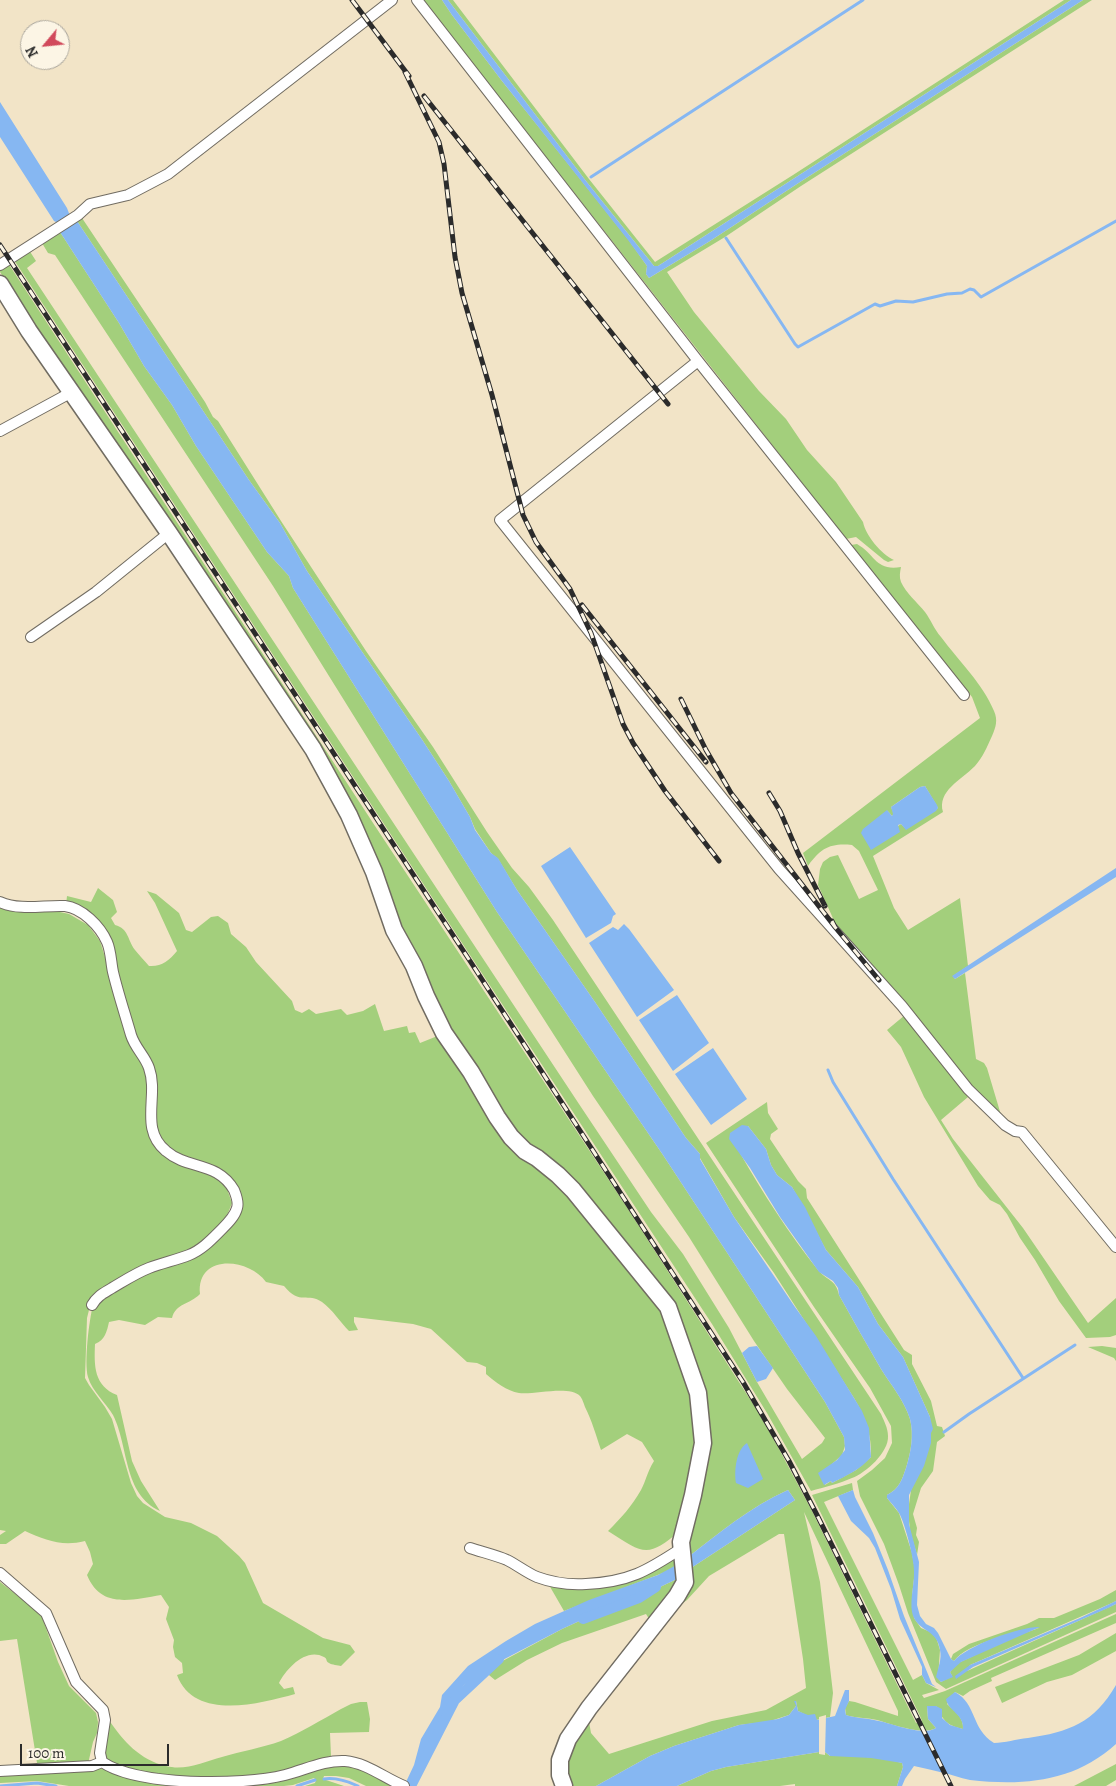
<!DOCTYPE html>
<html>
<head>
<meta charset="utf-8">
<style>
  body { margin:0 }
  #map { position:relative; width:1116px; height:1786px; overflow:hidden; background:#f2e4c7; font-family:Alegreya,serif }
  canvas { display:block }
  .north { position:absolute; left:20px; top:20px; width:50px; height:50px; box-sizing:border-box; background:#fcf5e5; border:1px solid #a8a49b; border-radius:50%; rotate:242deg; font-size:14px; font-weight:700; line-height:20px; text-align:center; color:#2b2b2b }
  .north::after { content:''; display:block; margin:auto; width:18px; height:22px; background:#d1495b; clip-path:polygon(50% 0,100% 100%,50% 72%,0 100%) }
  .scale { position:absolute; left:20px; top:1744px; width:149px; height:22px; box-sizing:border-box; border:2px solid #2b2b2b; border-top:0; padding-left:6px; font-size:15px; line-height:18px; white-space:nowrap; color:#2b2b2b; -webkit-text-stroke:4px #fcf5e5; paint-order:stroke }
</style>
</head>
<body>
<div id="map">
<canvas width="1116" height="1786"></canvas>
<div class="north">N</div>
<div class="scale">100 m</div>
</div>
<script>
const c = document.querySelector('canvas').getContext('2d');
c.lineJoin = 'round';
function fill(path, color) {
  c.fillStyle = color;
  c.fill(path, 'evenodd');
}
function strokePath(path, color, width, dash) {
  c.strokeStyle = color;
  c.lineWidth = width;
  c.lineCap = dash ? 'butt' : 'round';
  c.setLineDash(dash || []);
  c.stroke(path);
}
const green = new Path2D(`
  M423,0h19l10,15 50,66 126,158 19,27 -1,8 3,4 61,-37 90,-59 283,-182h9l-291,186 -76,51 -58,35 27,40 65,79 27,28 21,31 29,32 27,40c3,14 18,32 31,38l-6,2 -4,-2 -28,-23 -10,2z
  M448,0h5l136,179 66,83 138,-87 271,-175h7l-413,266h-4l-68,-85z
  M82,218l123,184 8,15 5,4 63,100 85,130 67,96 54,85 25,36 17,19 24,33 328,494c3,7 7,14 7,22 1,16 -22,37 -36,42 -13,6 -28,9 -41,13l-44,-78 -55,-89 -698,-1064 15,-10 7,11 -9,7 552,836 72,108 32,42 46,74 28,54 45,77 20,-16 3,-5 -38,-49 -33,-48 -65,-104 -96,-141 -103,-161 -217,-349 -218,-331 -7,-2 -6,-10 18,-11 59,91 25,43 28,39 24,41 71,106 22,24 4,12 204,324 166,243 162,247 19,35 1,9 -3,9 -10,9 -7,21 6,-4 1,2 24,-13 15,-13c1,-22 -6,-40 -17,-59l-80,-125 -40,-56 -34,-59v-4l-14,-16 -91,-136 -78,-112 -19,-31 -7,-6 -16,-24 -5,-12 -21,-36 -26,-40 -116,-170 -27,-48 -31,-43 -172,-259z
  M8,263l367,563 251,380 129,201 23,40 35,66 103,210 6,-2 -2,-5 -108,-221 40,-12 1,7 -29,12 89,178 9,-5 4,8 13,7 -17,5 2,3 21,-7 171,-77v9l-125,55 1,3 -22,10 -7,5 -8,-4 -8,12c8,7 17,14 16,25 -17,-4 -19,-8 -27,-23h-9l1,13 8,9c-13,8 -45,-4 -59,-8 -9,-2 -19,-2 -28,-4l-3,-1 -1,-7 4,-7 6,1 43,14v-5l-94,-199 16,70 13,111 -3,24 -14,3 -18,-9 -2,-10v5l-7,9 -22,7 -28,3 -65,21 -24,10 -54,30h-29l-4,-28 25,-42 3,17 18,21 103,-33 54,-11 40,-22 -3,-29 -19,-125h-5l-70,42 -22,24 -14,10 15,-40 107,-70 -7,-10c-38,17 -69,43 -101,68l-1,-11 16,-71 -23,-154 -156,-182 -66,-94 -60,-121 -25,-70 -295,-465 -77,-118v-2z
  M857,544c19,11 18,27 44,23 -1,5 -2,10 0,15 5,11 16,20 24,30 6,8 9,17 16,25 17,23 42,47 53,74 4,9 2,16 -2,25 -5,11 -9,21 -17,30 -14,14 -38,25 -32,46l-70,44 21,52 14,22 52,-32 8,68 -15,10 2,3 10,-6 11,86 8,4 3,5 14,47 -31,-29 -134,-161 -18,-40 2,-16 3,-7 7,-5 8,-2 21,44 19,-9 -19,-39 -7,-6c-22,-2 -31,3 -44,21l-5,-13 177,-135 -8,-21 -121,-152zM925,786l13,22 -32,21 -5,-5 -3,2 2,3 -13,-19 5,6 2,-2 -3,-7 29,-20z
  M98,888l15,12 4,12 -6,6 4,7c14,4 12,14 20,25 4,5 9,10 14,16 12,1 20,-5 28,-15l-22,-48 -8,-12 9,3 23,19 7,17 6,2 19,-15 7,-1 10,7 3,11 15,13 10,15 36,39 3,9 7,3 7,-4 7,5 25,-5 6,6 16,-4 12,-7 9,27 23,-5 2,7 6,-1 5,11 20,-8 16,26 97,114 120,148 27,112 -19,95c-34,29 -37,24 -73,1 13,-13 24,-25 33,-41 5,-9 6,-18 13,-29l-12,-19 -15,-8 -26,16c-5,-15 -9,-29 -16,-43 -1,-3 -3,-9 -5,-11 -11,-11 -46,-1 -61,-3 -12,-2 -24,-11 -33,-19v-7l-9,-4 -10,-1 -36,-33 -18,-5 -59,-7v5l4,8 -9,1c-9,-9 -16,-21 -27,-29 -14,-10 -22,4 -38,-16l-18,-4c-18,-25 -70,-28 -66,12 -11,11 -24,9 -28,24l-14,-1 -13,8 -26,-5 -10,2c-2,9 -4,18 -14,22 -1,22 -1,42 22,51l15,66 9,20 19,30c-37,-17 -31,-64 -47,-96 -7,-12 -21,-24 -25,-38 -4,-15 1,-56 5,-72l30,-22 67,-27 45,-40 -2,-30 -49,-25 -28,-25 -3,-44 -18,-48 -32,-111 -37,-28 1,-9 24,6z
  M0,907l22,4 38,1 9,2 19,11 12,16 10,32 36,96 10,76 60,31 10,10 6,17 -4,10 -8,12 -22,21 -106,52 -5,20 -2,60 4,7 16,22 7,12 19,64 6,13 6,7 22,14 26,6 26,13 22,20 6,7 18,40 60,35 27,7 5,7 -14,14c-3,-1 -9,-1 -12,-3 -4,-2 -1,-4 -5,-6 -18,-10 -38,12 -45,26l5,6 9,-2 2,7c-36,10 -101,27 -118,-19l6,-2 -1,-10 -7,-6 -2,-10 1,-7 -8,-21 3,-12 -8,-12c-30,5 -60,14 -74,-20l6,-11 -3,-12 -5,-11c-23,6 -40,-1 -60,-10l-19,13h-6v-9l6,-4 -6,-1z
  M905,1015l63,82 -27,23 12,19 70,89 65,95 28,-25v37l-6,2 -24,1 -27,-37 -24,-41 -15,-22 -13,-24 -7,-9 -10,-5 -12,-14 -54,-89 -23,-50 -14,-17z
  M767,1102l1,11 10,16 -7,5 -1,5 28,42 8,8 1,9 97,152 8,5v9l19,37 6,25 5,1 3,9 -8,6 -4,29 -12,17 -8,26 4,14 -1,7 3,7 -2,13 -7,-24 -2,-20 3,-21 20,-51 -1,-22 -27,-60 -25,-33 -20,-37 -32,-37 -34,-63 -15,-12 -6,-10 -5,-16 -18,-23 -8,27c22,39 50,82 78,117 9,11 18,9 21,25 14,25 28,50 42,74 10,16 23,31 29,50 4,16 1,33 -4,49 -4,12 -7,21 -19,27v3l12,15 13,40 3,17 -3,26 2,22 7,10 12,5 4,7 3,10 -2,28 3,4 11,-6 -2,-4 6,-8 60,-28 23,-8c-22,4 -72,15 -85,33l-3,-2 2,-5 16,-10 58,-20 12,-6h15l46,-19 16,-9v11l-4,2 -142,62 -3,6 149,-67v8l-170,77 -10,-7 -28,-69 -9,-28 -15,-41 -24,-48 -3,-15 15,-11 13,-12 7,-15 -1,-17 -21,-38 -56,-81 -108,-164z
  M1102,1346l14,2v13l-2,-3 -26,-11z
  M679,1553l1,10 -12,8 -104,40 -15,-26 53,1z
  M681,1577l-30,45 -5,-8 -84,29 -35,17 -32,20 -11,-9 78,-42 37,-17 15,-3z
  M0,1582l41,32 17,48 11,24 27,27 2,9 -1,11 -4,9 -5,22 -51,-1 -20,-124 -17,2z
  M1116,1633v18l-44,24 -25,7 -45,21 -7,-16 84,-32z
  M360,1702h7l3,17 -1,13 -39,1 1,23 -45,14 -36,6 -47,3 -74,-8 -26,-14 6,-37c14,21 31,40 57,46 19,5 38,-4 56,-9 19,-6 40,-9 59,-16 21,-9 40,-21 60,-32l10,-5z
  M819,1752h6l5,4c24,0 49,0 72,7l1,4 -6,19h-102v-2l-15,2h-103l34,-15 15,-4z
  M1116,1764v16l-10,6h-32z
  M326,1765h26l43,21h-29l-17,-8 -13,-2h-12l-1,3 21,7h-39l10,-3 1,-3 -2,-2 -21,7 -9,1h-215l-32,-5 -37,2v-9l101,-5 127,16z`);
const water = new Path2D(`
  M442,0h6l138,181 68,85h4l413,-266h12l-283,182 -90,59 -61,37 -3,-4 1,-8 -19,-26 -126,-159 -50,-66z
  M0,102l67,106 3,8 -12,7 -4,-2 -54,-84z
  M77,221l172,259 31,43 27,48 116,170 26,40 21,36 5,13 16,23 7,5 19,32 78,112 91,136 14,16v5l34,58 61,90 21,29 46,75 7,17 2,29c-10,12 -25,19 -39,26l-1,-2 -7,4 -6,-12 19,-13 8,-10 -1,-13 -19,-35 -162,-247 -166,-243 -204,-324 -4,-12 -22,-24 -71,-106 -24,-41 -28,-39 -25,-43 -59,-91z
  M925,786l12,19 1,3 -2,3 -30,19 -5,-6 -3,1 2,7 -29,18 -10,-17 2,-4 24,-19 5,6 1,-2 -2,-7 29,-20z
  M570,847l46,67 -3,2 -2,7 -25,15 -45,-72z
  M1116,868v9l-161,102 -3,-3z
  M624,924l5,5 45,61 -37,27 -48,-74 24,-16 5,3z
  M677,995l32,48 -36,28 -34,-51z
  M713,1048l34,51 -36,26 -36,-51z
  M742,1125l6,1 18,23 5,16 6,10 15,12 13,20 21,43 32,37 20,37 25,33 27,60 3,12 -2,4v10l-7,23 -15,29v29l10,38 -2,43 3,11 6,8 8,4 4,5 13,26 3,2c12,-15 67,-35 86,-34l-79,35 -11,10 3,5 -12,5 -5,-5c2,-9 6,-18 4,-27 -3,-22 -24,-18 -28,-38 -2,-13 2,-26 2,-39 1,-11 -9,-50 -15,-60 -3,-5 -8,-10 -12,-15v-3c12,-6 15,-15 19,-27 5,-16 8,-33 4,-49 -6,-19 -19,-34 -29,-50 -14,-24 -28,-49 -42,-74l-1,-7 -5,-7 -14,-9 -39,-55 -30,-49 -21,-29 1,-6z
  M757,1346l16,22 -7,11 -9,3 -15,-29 7,-6z
  M747,1443l16,36 -15,9 -12,-5c-2,-12 0,-33 11,-40z
  M788,1490l7,10 -107,70 -1,-12c32,-25 63,-51 101,-68z
  M853,1490l2,7 18,36 15,37 16,46 28,68 4,3 -10,-4 -4,-8v-8l-22,-48 -9,-30 -16,-41 -6,-10 -18,-17 -13,-25z
  M680,1563l1,14 -67,32 -15,3 -37,17 -67,35 -31,21 -18,27 -5,17 -17,30 -10,27 -8,-4 8,-17 7,-26 19,-32 2,-12 26,-29 38,-25 29,-17 54,-24 69,-25z
  M1116,1601v3l-8,4 -135,59 -17,12 -1,-3 15,-11 110,-47z
  M1116,1685v59c-42,38 -92,42 -146,36 -10,-2 -20,-6 -30,-8 -8,-2 -17,-4 -26,-6l-9,13 -3,7h-5l6,-19 -1,-4 -31,-5 -41,-2 -5,-4h-6l-93,15 -15,4 -34,15h-81l54,-30 24,-10 65,-21 39,-6 11,-4 7,-9 -2,-5h2l2,10 10,4 7,-1 2,6 18,-4 10,-26h4v11l-4,9 1,5c9,3 18,3 28,5 15,2 48,17 62,8l-8,-9 -1,-13h9l6,3v9l8,7 13,4c1,-15 -15,-18 -17,-30l9,-7c22,12 16,37 39,51 11,0 22,-4 34,-5 41,-6 66,-15 88,-53z`);
const pier = new Path2D(`
  M826,1715l-1,40 -6,-1v-37z`);
const stream = new Path2D(`
  M591,177l272,-177
  M726,238l69,106 3,3 77,-43 5,2 16,-5 17,1 34,-8 15,-1 8,-4 4,1 7,7 135,-76
  M828,1070l5,12 60,97 130,199
  M944,1432l25,-18 106,-69
  M324,1779c12,-2 23,2 34,7
  M0,1786l37,-3 19,3
  M297,1786l18,-6`);
const canal = new Path2D(`
  M583,1619l56,-21 17,-11
  M411,1786l44,-86 44,-41`);
const minor = new Path2D(`
  M417,0l281,361 266,334
  M0,265l78,-50 12,-11 38,-9 40,-21 224,-174
  M698,361l-198,159 279,349 123,137 66,83 37,36 10,6 7,1 94,115
  M0,431l72,-39
  M31,637l65,-45 73,-59
  M0,902c21,9 43,3 65,4 17,2 35,20 42,36 4,9 4,21 6,30 5,21 12,42 18,63 4,13 14,21 18,33 10,28 -10,61 17,83 22,19 51,10 68,39 2,5 5,12 3,18 -2,8 -9,15 -15,21 -10,10 -20,21 -33,26 -13,5 -27,8 -40,13 -13,5 -25,13 -37,20 -8,5 -15,8 -20,17
  M470,1548c12,4 25,7 37,12 10,5 20,13 30,17 16,6 32,8 49,7 43,-2 61,-13 96,-36
  M0,1573l46,40 30,69 27,28 2,10 -5,33 2,9c36,24 139,24 183,13 20,-5 39,-15 60,-14 22,2 39,17 59,25
  M0,1771l92,-5 10,-4`);
const primary = new Path2D(`
  M0,284l29,47 140,202 144,216 36,66 25,57 20,58 20,36 12,30 18,37 27,39 26,45 14,20 14,14 12,7 21,17 15,15 95,117 30,86 5,50 -10,52 -12,47 4,40 -8,14 -88,112 -21,31 -8,21v15l4,11`);
const rail = new Path2D(`
  M352,0l57,76
  M405,72l34,70 5,22 11,93 7,36 30,102 31,120 13,27 34,47 21,44 32,91 10,19 32,48 54,70
  M424,96l244,308
  M0,245l472,719 271,418 46,79 28,54 134,271
  M582,605l124,157
  M681,699l25,51 25,43 104,134
  M769,793l11,18 18,42 27,53
  M832,921l3,6 44,53`);
fill(green, '#a3cf7c');
fill(water, '#86b7f2');
fill(pier, '#f2e4c7');
strokePath(stream, '#86b7f2', 3);
strokePath(canal, '#86b7f2', 10);
strokePath(minor, '#716c62', 12);
strokePath(primary, '#716c62', 19);
strokePath(minor, '#fff', 10);
strokePath(primary, '#fff', 16);
strokePath(rail, '#2b2b2b', 5);
strokePath(rail, '#fcf5e5', 3, [9]);
</script>
</body>
</html>
